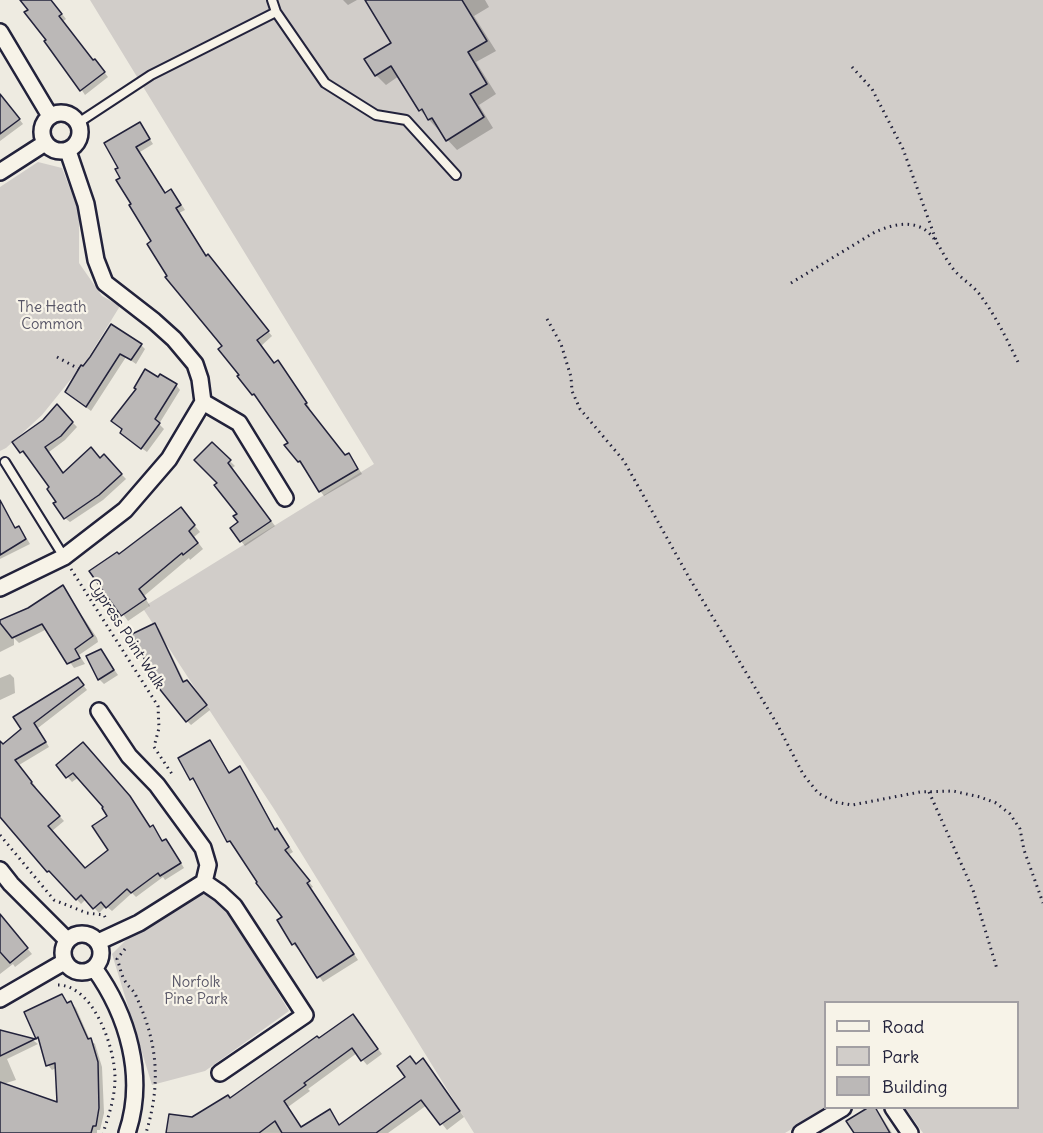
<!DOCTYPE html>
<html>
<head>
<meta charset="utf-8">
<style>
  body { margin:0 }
  #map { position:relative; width:1043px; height:1133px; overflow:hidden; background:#eeebe1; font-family:Delius,sans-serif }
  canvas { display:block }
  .legend { position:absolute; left:824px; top:1001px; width:195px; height:108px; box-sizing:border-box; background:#f7f3e8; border:2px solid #a29fa3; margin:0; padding:8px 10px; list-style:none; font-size:18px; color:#22223b }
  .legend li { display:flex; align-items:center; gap:12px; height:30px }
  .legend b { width:30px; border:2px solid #a29fa3 }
</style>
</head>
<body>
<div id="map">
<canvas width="1043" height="1133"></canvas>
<ul class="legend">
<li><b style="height:8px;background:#f7f3e8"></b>Road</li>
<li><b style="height:16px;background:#d1cdc9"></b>Park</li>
<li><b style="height:16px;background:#bbb8b7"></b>Building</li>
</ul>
</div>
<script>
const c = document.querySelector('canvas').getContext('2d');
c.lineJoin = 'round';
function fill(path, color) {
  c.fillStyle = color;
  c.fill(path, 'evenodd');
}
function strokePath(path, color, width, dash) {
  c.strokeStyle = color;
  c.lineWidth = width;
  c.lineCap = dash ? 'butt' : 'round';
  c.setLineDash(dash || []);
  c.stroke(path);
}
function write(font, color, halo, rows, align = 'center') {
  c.font = font + ' Delius,sans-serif';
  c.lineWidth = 4.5;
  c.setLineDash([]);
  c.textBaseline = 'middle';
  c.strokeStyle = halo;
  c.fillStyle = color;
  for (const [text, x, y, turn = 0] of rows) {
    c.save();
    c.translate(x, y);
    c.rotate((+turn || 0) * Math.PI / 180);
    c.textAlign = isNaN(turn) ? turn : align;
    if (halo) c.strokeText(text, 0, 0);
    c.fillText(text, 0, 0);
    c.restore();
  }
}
const green = new Path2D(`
  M90,0h953v1133h-120l-18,-25h113v-106h-192l1,106 -42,25h-311l-200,-324 -130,-199 5,-3 -1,-3 226,-140z
  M38,162l24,6 17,44v51l23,33 18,10 -32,52 -46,57 -36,33 -6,3v-264z
  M197,892l14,3 13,8 65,108 -84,60 -53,14 -40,-131 21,-21z`);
const shadow = new Path2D(`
  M23,0h28l15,19 -4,3 31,40 6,3 9,12 -23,18z
  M343,0h14l-9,5z
  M367,0h118l4,7 -15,9 22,35 -20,11 20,32 -17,11 14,23 -36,22 -36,-39 -22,-35 -13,9 -10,-10 17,-32z
  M0,94l23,30 -23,17z
  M140,124l13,20 -13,8 26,42 5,-3 5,5 9,14 -6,3 28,44 65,79 -11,10 14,18 7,3 28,41 -2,1 37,47 3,-1 5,4 9,15 -38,22 -25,-34 -9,-19 -37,-49 -29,-48 -70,-105 -21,-36 -13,-37z
  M141,345l4,4 -9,15 -10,-7 -35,54 -20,-15 11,-29z
  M176,385l4,5 -21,34 5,5 -17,23 -21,-15z
  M57,406l20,21 -12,13 -16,12 15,22 40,-18 22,23 -23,21 -33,22 -5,-4 -14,-30 -23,-33 -2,2 -12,-15 30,-21z
  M212,444l23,22 -3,2 43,58 -30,20 -4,-5 -2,-27 -20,-31z
  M0,503l16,26 3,-1 4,4 7,12 -30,15z
  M186,515l14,17 -6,5 9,12 -13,11 -1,-2 -45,38 6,10 -22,15 -37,-50z
  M63,587l34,51 1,4 -19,13 6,9 -11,4 -27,-39 -28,14 -5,-5v7l-14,7v-30l28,-13z
  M155,625l4,4 26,54 6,3 19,24 -19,15 -4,-4z
  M101,651l17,24 -14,9 -5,-5 -11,-22z
  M10,674l4,4 1,15 -15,7v-22z
  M78,679l9,11 -49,38 11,19 -30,18 17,22 -2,1 30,33 -12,10 33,38 25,-19 -1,-34 -3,-9 -27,-30 -7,5 -14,-16 25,-22 51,58 17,26 1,-1 5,5 6,10 3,-1 4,4 14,23 -19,12 -2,-3 -27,20 -4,-4 -20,18 -6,-5 -7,7 -13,-14 -5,5 -27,-30 -1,1 -5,-4 -48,-62v-60z
  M210,742l5,5 15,27 10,-6 5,5 31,58 6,4 11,17 -5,3 25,32 -2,1 47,72 -35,22 -23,-34 -2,1 -5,-5 -9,-27 -55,-76 -32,-58 -6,-4z
  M0,916l32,38 -17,13 -2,-3 -13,10z
  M62,996l6,8 3,-1 5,5 14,32 5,4 7,23 2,46 -4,17h-3v3h-97v-98l5,-2 29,8 4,3 -31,15 9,21 -13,4 55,20 -2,-36 -4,2 -4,-5 -7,-23 -4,-4z
  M353,1016l29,38 -15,11 -10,-12 -49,36 2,2 -22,16 14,21 27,-17 12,15 66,-48 9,-13h12l36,52 -17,13 -20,-25 -39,28h-220l62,-33z
  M873,1108l7,6 12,19h-36z`);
const building = new Path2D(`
  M20,0h31l11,14 -3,2 34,44 2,-1 10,13 -25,19 -36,-50 2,-1 -22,-28 4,-2z
  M365,0h97l25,41 -19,11 19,32 -17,10 14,23 -38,24 -14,-23 -4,2 -6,-11 -3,2 -28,-45 -16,10 -11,-17 27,-16z
  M0,94l20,25 -20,15z
  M140,122l10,17 -14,8 29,46 6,-4 10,16 -5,3 30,48 2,-2 61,77 -12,9 17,23 4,-3 29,43 -2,1 40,51 4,-2 9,16 -39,23 -19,-31 -2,1 -14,-17 4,-2 -34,-49 -2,1 -15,-19 2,-1 -21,-26 4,-3 -57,-69 2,-1 -20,-32 4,-3 -22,-36 2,-1 -15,-24 4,-2 -5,-9 3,-1 -14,-25z
  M111,324l31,20 -11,16 -11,-6 -34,53 -21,-15 16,-27 2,1 7,-9z
  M145,369l13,8 2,-3 17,10 -22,35 5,4 -19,26 -21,-16 2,-4 -11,-8 25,-32 -2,-1z
  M57,404l16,18 -12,14 -16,11 18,26 28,-26 9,11 4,-4 18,20 -23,21 -35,24 -11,-16 3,-1 -9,-13 2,-2 -26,-36 -3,2 -8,-11 31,-22z
  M212,442l19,18 -3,3 43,58 -31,21 -10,-14 8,-6 -5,-6 4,-2 -23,-29 3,-2 -23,-23z
  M0,500l15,28 4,-2 7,13 -26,16z
  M181,507l14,18 -6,6 9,12 -15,12 -1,-2 -43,36 7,10 -25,17 -32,-45 28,-19 2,2z
  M63,585l30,51 -18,13 5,9 -13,6 -25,-40 -30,14 -12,-15v-3l28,-12z
  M155,623l28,59 4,-2 20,25 -21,17 -28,-35 -26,-53z
  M101,649l13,21 -16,10 -12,-24z
  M78,677l6,8 -50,38 12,19 -31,18 17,22 -1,1 29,33 -12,10 37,42 23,-18 -16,-24 15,-10 -5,-8 1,-1 -30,-34 -7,5 -10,-13 27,-23 47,54 20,31 3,-2 9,16 4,-2 15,24 -21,13 -2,-3 -27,20 -4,-4 -21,19 -5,-6 -8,7 -12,-14 -5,5 -27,-29 -2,1 -47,-55v-76l3,3 18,-15 -8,-12z
  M210,740l19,33 11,-7 35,64 2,-2 12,19 -4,3 25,31 -3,2 47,71 -37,24 -22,-35 -3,2 -15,-25 5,-3 -26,-34 1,-1 -27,-41 -3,1 -34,-64 -3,2 -12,-22z
  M0,914l28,34 -18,15 -10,-11z
  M62,994l5,9 4,-2 17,38 3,-1 7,24 1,46 -3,18h-3l-2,7h-91v-51l57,20 -2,-39 -9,3 -8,-29 -2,2 -12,-27z
  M353,1014l25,35 -17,12 -9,-13 -48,35 2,2 -22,16 17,26 29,-18 9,16 66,-48 -8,-11 13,-10 6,8 7,-6 37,53 -20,14 -19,-25 -45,33h-94l-7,-12 -16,12h-93l3,-19 23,3 36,-22 2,3 87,-62 2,2z
  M0,1030l35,9 -35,17z
  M869,1107h6l15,26h-36l-8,-12z`);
const path = new Path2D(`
  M852,67l20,22 31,60 33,91
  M791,283l84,-51c14,-6 30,-11 45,-5 15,6 22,27 31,39 8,12 21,18 29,29 16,21 27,45 39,69
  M547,319l14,25 10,33 1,14 8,18 44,52 67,120 86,143 26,50 15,19 17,9 17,3 68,-13 33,-1 27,6 16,6 14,11 10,15 4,21 19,53
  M57,357l22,12
  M71,569l87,137 1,22 -5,19 18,27 -3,2
  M929,792l44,98 24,79
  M0,835l54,65 33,13 17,2 3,6
  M125,949l-8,10c3,7 4,16 8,22 3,6 9,9 11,15 22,47 25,88 10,137
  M58,985c35,0 57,62 57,93 0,19 -6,37 -12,55`);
const lane = new Path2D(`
  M272,0l4,12
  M78,123l73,-48 125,-63 49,71 51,32 30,5 50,55
  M5,462l59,95`);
const street = new Path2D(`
  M0,32l50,84
  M42 132a19 19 0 1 1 38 0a19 19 0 1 1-38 0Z
  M0,172l45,-29
  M203,402l36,21 46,75
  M0,588l64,-31 61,-47 44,-51 34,-57 -3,-23 -5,-15 -21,-25 -20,-18 -49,-38 -9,-23 -10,-56 -18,-53
  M0,870l11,14 56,56
  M204,882l16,11 14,13 71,109 -85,58
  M63 953a19 19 0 1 1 38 0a19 19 0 1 1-38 0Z
  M98,942l41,-19 65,-41 4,-17 -5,-17 -46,-63 -28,-29 -30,-45
  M94,968c34,47 52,109 33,165
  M0,999l64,-37
  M893,1108l17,25
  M801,1133l42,-25`);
const parkNames = [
  ["The Heath",52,308],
  ["Common",52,325],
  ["Norfolk",196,983],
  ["Pine Park",196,1000]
];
const streetNames = [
  ["Cypress Point Walk",126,634,57]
];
fill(green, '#d1cdc9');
fill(shadow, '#0003');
fill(building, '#bbb8b7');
strokePath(building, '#22223b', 1.5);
strokePath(lane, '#22223b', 12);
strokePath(street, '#22223b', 20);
strokePath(path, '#22223b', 3, [1.5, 4.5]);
strokePath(lane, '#f7f3e8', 8);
strokePath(street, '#f7f3e8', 15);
write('15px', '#575566', '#f7f3e8', parkNames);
write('15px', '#22223b', '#f7f3e8', streetNames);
</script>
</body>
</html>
